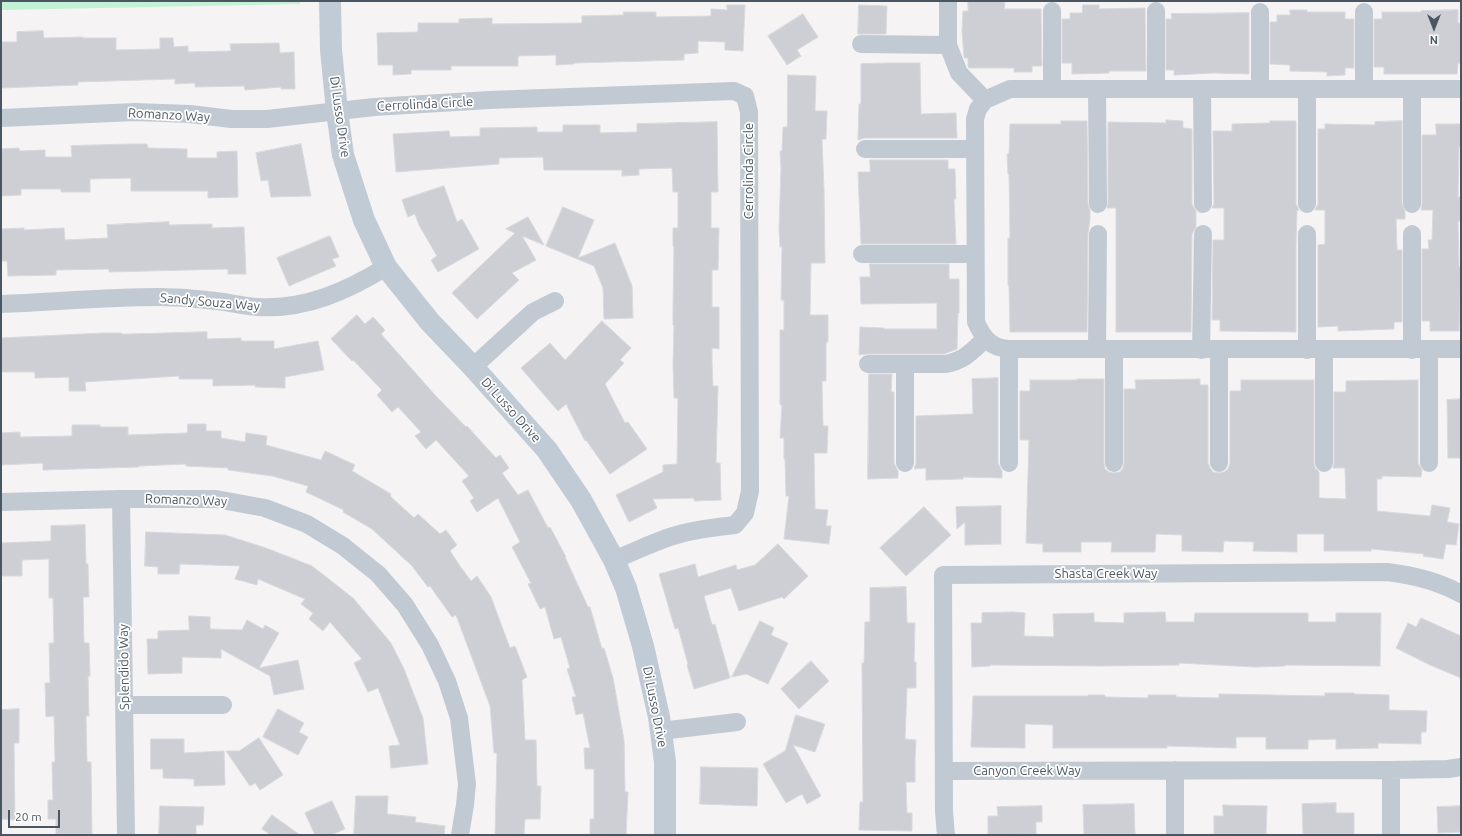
<!DOCTYPE html>
<html>
<head>
<meta charset="utf-8">
<style>
  body { margin:0 }
  #map { position:relative; width:1462px; height:836px; overflow:hidden; background:#f5f3f3; font-family:Ubuntu,sans-serif }
  canvas { display:block }
  .frame { position:absolute; inset:0; border:2px solid #4a5661; pointer-events:none }
  .north { position:absolute; left:1414px; top:8px; width:40px; height:40px; -webkit-text-stroke:3px #fff; paint-order:stroke; rotate:180deg; font-size:11px; font-weight:700; line-height:16px; text-align:center; color:#4a5661 }
  .north::after { content:''; display:block; margin:auto; width:14px; height:18px; background:#4a5661; clip-path:polygon(50% 0,100% 100%,50% 72%,0 100%) }
  .scale { position:absolute; left:8px; top:810px; width:52px; height:18px; box-sizing:border-box; border:2px solid #4a5661; border-top:0; padding-left:5px; font-size:12px; line-height:14px; white-space:nowrap; color:#4a5661; -webkit-text-stroke:3px #fff; paint-order:stroke }
</style>
</head>
<body>
<div id="map">
<canvas width="1462" height="836"></canvas>
<div class="frame"></div>
<div class="north">N</div>
<div class="scale">20 m</div>
</div>
<script>
const c = document.querySelector('canvas').getContext('2d');
c.lineJoin = 'round';
function fill(path, color) {
  c.fillStyle = color;
  c.fill(path, 'evenodd');
}
function strokePath(path, color, width, dash) {
  c.strokeStyle = color;
  c.lineWidth = width;
  c.lineCap = dash ? 'butt' : 'round';
  c.setLineDash(dash || []);
  c.stroke(path);
}
function write(font, color, halo, rows, align = 'center') {
  c.font = font + ' Ubuntu,sans-serif';
  c.lineWidth = 3.5;
  c.setLineDash([]);
  c.textBaseline = 'middle';
  c.strokeStyle = halo;
  c.fillStyle = color;
  for (const [text, x, y, turn = 0] of rows) {
    c.save();
    c.translate(x, y);
    c.rotate((+turn || 0) * Math.PI / 180);
    c.textAlign = isNaN(turn) ? turn : align;
    if (halo) c.strokeText(text, 0, 0);
    c.fillText(text, 0, 0);
    c.restore();
  }
}
const green = new Path2D(`
  M1,1h299v3l-299,6z`);
const building = new Path2D(`
  M968,1h37l-1,8h37l1,57h-10v6h-18v-4h-45l-1,-2v-8h-3l-1,-1 -2,-26 1,-20h5z
  M727,5h18l-2,46 -18,-1v-8l-27,-1v12l-14,1v6l-110,3v1l-18,1v-10l-38,1v10h-67v4h-40v4l-18,1v-10h-15l-1,-32 41,-1v-9h41v-4l33,-1v6l90,-1v-7l42,-1 -1,-3h33v5l55,-1v-7l16,1z
  M859,5l28,1 -1,28h-28z
  M1083,5h16v4l46,-1 1,63h-37v2l-37,1v-11h-10v-44h8v-6h12z
  M1290,10h17v2h38v7h9v49h-9v7l-18,1v-4l-37,-1v-6l-20,-1v-42h7v-7h13z
  M1458,10v13h3v41l-3,-1 -1,11h-73v-7h-10v-48h8v-7h39v-1z
  M1249,13v61l-35,-1 -40,2v-5h-8v-51h6l-1,-5z
  M803,14l15,23 -21,13 4,6 -14,9 -19,-29z
  M43,31l1,7 39,-1v1h33v12l44,-1v-11h13l1,9 14,-1v6l43,-1 -1,-7 49,-1 1,10 14,-1 1,37h-14v-2l-36,3 -1,-4 -49,1v-4l-20,1v-5l-97,3v3l-77,3v-46h16v-10z
  M887,63h33l1,51 35,-1 1,25h-92l-7,2 1,-36h2v-40z
  M788,75l28,1 -1,35h12l-1,28h-4l2,51 1,73h-14l-1,52h18v27h-2v39h-4l1,45h5l-1,27h-13l1,56 13,1 -2,16h5l-2,18 -45,-5 5,-43h-3l-1,-37h-1v-21h-4l2,-33h-2v-75h4v-30h-3l1,-53h-2l-1,-18 2,-60 -1,-18h2l1,-24h4z
  M1166,120l17,1v7l9,1v75l4,7v16l-4,7 -1,98h-75v-124h-9l1,-4v-82l58,1z
  M1061,121h26l1,83 2,6v9l-2,15 -1,98h-77l-1,-47h-1v-47h2l-1,-64h-1l-1,-20h2l1,-30h51z
  M1270,121h26v83l3,6h-2l-1,35v87l-76,-1v-11h-8l1,-80h11v-32h-12l2,-4 -1,-73h19v-7l38,-1z
  M1402,121v83l3,7v8h-9l1,31h5v72h-8v7l-56,2v-5l-20,1v-82l7,-1v-34h-10l3,-6v-75h7v-5l50,1v-3z
  M717,122l1,70h-7v36h8l-1,42h-6v37h7v42l-7,-1v14l1,24h5l-2,77h4l1,37 -27,1v-3l-41,1 4,9 -28,14 -13,-27 47,-23v-7l14,-1 1,-66h-4l-1,-34 1,-39h-1v-17l1,-62h-1v-18h5v-36h-5l-1,-24 -33,1v6l-17,1v-6h-78l-1,-13 -44,1v6l-103,8 -3,-38 56,-3 1,6 30,-1v-8l57,-1v5h26v-7h37v8l37,-1v-8z
  M1436,124h25v23h-2l-1,50h3v24h-3l1,46h2l-2,64h-29v-10h-8v-72h7l-1,-9h4l1,-30h-12l1,-6v-69h14z
  M130,144h17l1,4 39,1v9h30v-6l20,-1 1,46 -30,1v-7h-77v-13l-41,1v13h-29v-3h-40v6l-20,1v-47l18,-1 1,3 25,-1v7h27l-1,-11z
  M301,144l10,52 -40,1 -3,-17 -7,1 -5,-28z
  M870,160h78v9h7l1,30h-2l2,45h-95l-3,-72h12z
  M444,186l13,36 5,-3 17,30 -41,23 -7,-12 6,-4 -18,-31 -4,-11 -7,3 -6,-17z
  M563,207l31,13 -16,38 37,-15 17,43 1,32 -29,1 -1,-31 -9,-22 -48,-20z
  M528,217l16,28 -22,-9 14,24 -24,13 7,7 -42,39 -25,-26 63,-60 -9,-4z
  M169,222v3l43,-1v4l32,-1 2,47h-18v-5l-119,3v-3l-53,1v5l-48,1 -1,-15h-6v-32l23,-1v2l40,-2 1,12 43,-2 -1,-13z
  M330,236l9,21 -7,2 4,7 -47,20 -12,-28z
  M870,264h79v15h10v34h-1l-1,36 -13,5h-76l-9,1 1,-28 24,1v1h53v-26l-76,1 -1,-27h10z
  M357,315l8,9 8,-7 12,13 -4,4 54,61 31,32 1,-1 29,32 4,-3 9,13 -7,5 16,22 10,-5 20,38 2,-1 16,30h-1l23,50h2l12,42 2,-1 9,30 11,62 1,52h3l-2,43h-36v-16h4v-50h-9l-1,-21h6l-7,-35 -7,2 -4,-18h4l-9,-28 3,-1 -9,-31 -7,2 -9,-32 -5,2 -12,-25 3,-1 -19,-36 8,-5 -22,-44 -21,14 -7,-11 4,-3 -12,-17 7,-5 -33,-36 -10,9 -11,-13 6,-4 -23,-25 -6,5 -15,-17 5,-5 -29,-30 -1,1 -21,-22z
  M602,321l29,27 -11,12 4,3 -19,21 20,39 3,-1 19,27 -37,25 -24,-34 -1,1 -19,-37 -8,7 -37,-43 29,-25 15,17z
  M207,332v7l34,-1v3h33v8l44,-8 6,29 -39,7v11l-30,-1v-2l-42,1v-7h-34v-3l-94,6 1,9h-17v-14l-34,1v-6h-34v-34l102,-5h19v1z
  M869,374h23l-1,18h3v71l4,8v7l-30,1z
  M998,378v85l4,8v7l-39,-1v2l-37,1v-12l-12,1 2,-6v-47l57,-2 -1,-35z
  M1077,379h27v84l1,6 4,3 5,1 6,-1 3,-4 1,-5v-74h12l-1,-9 65,-1v6h8v78l2,5 3,4 6,1 5,-1 4,-3 2,-6v-72h11v-11h73v83l1,5 4,4v26l27,1 -1,-31h-12l1,-5v-71h12v-11l72,-1v83l4,7 -1,7 -39,-1v3h-5v32l53,5 2,-11 18,3 -3,14 12,2 -3,21 -10,-1 -3,15 -20,-3 1,-2 -53,-5v2h-47v-17h-27v18l-44,-1 1,-9 -30,-1 -1,11 -41,-1v-16l-26,-1 -1,18h-44l1,-10h-31v10h-38v-8l-17,-1 3,-103h-9v-49h10v-11h47z
  M1461,399v59h-13l-1,-58z
  M188,424h18v7h15v7l24,4 1,-9 21,3 -1,9 55,15 4,-9 30,14 -3,6 39,23 -1,2 24,22 4,-4 22,20 6,-4 11,15 -7,6 10,15 11,15 6,-5 14,21 19,51 5,-2 12,31 -5,3 3,60h11l1,46h4l-1,33h-15l-1,16h-29l2,-82h-3l-4,-47 -34,-91 -4,2 -22,-31 -2,1 -16,-21 -40,-37 -29,-17 1,-2 -38,-18 2,-6 -36,-10 -44,-6v-2l-42,-2v-2l-47,2v1l-96,3v-7l-42,2v-32l19,-1v5l52,-1v-11h28v2h28v8l59,-2z
  M1001,506v38l-36,1v-23l-8,7 -1,-22z
  M924,507l27,28 -45,41 -26,-28z
  M85,525l1,39h2l1,33h-6l1,46h5l1,33h-2l1,40h-3l1,46h4l1,72h-36v-15h-8v-19h5l-1,-38h3l-1,-46 -8,1 -1,-34h5l-1,-40h5l-1,-45h-4v-39l-27,1v16h-21v-33l50,-2v-15z
  M146,532l79,3 41,13 46,18 41,32 38,45 13,26 19,49 5,46 -37,4 -2,-22 11,-1 -22,-57 -10,4 -14,-29 8,-4 -32,-37 -7,9 -14,-12 4,-6 -12,-9 4,-5 -47,-20 -1,6 -22,-6 5,-13 -60,-2 -1,10h-21v-7l-13,-1z
  M778,544l30,32 -24,23 -2,-2 -43,14 -8,-23 -27,8 8,29 3,-1 15,54 -36,11 -7,-24 1,-1 -10,-36 -3,1 -16,-55 36,-10 3,13 38,-12 1,5 18,-5z
  M906,587l1,36h8l-1,39h2v26h-9l-2,51 11,1 -1,19v23h-9l1,31h5v18l-53,-1 1,-28h3l-1,-139h2l1,-41h5v-34z
  M1013,612l12,1 -1,23 30,1 -1,-23 41,-1v9l30,1v-10l41,-1 1,10h28l1,-9h113v9h28v-9h45l-1,53 -95,-1v1l-30,1 -76,-4v2l-79,1 -110,-1v1l-18,1 -1,-44h11v-10z
  M189,616l21,1v12l32,1 5,-10 16,9 2,-4 14,8 -20,35 39,-8 6,29 -30,6 -4,-19 -49,-27v9l-39,-1v16l-34,1 -1,-35h11v-8l31,-1z
  M1421,618l40,18v42l-31,-13 -34,-17 12,-25 8,4z
  M760,621l14,7 -3,7 17,8 -20,41 -22,-10 -14,3z
  M811,661l18,20 -30,28 -18,-20z
  M1325,693h29v1l35,1v15l38,1 -1,21h-5v12l-43,-1v5l-42,1v-10l-28,1v9h-42v-12h-30v11l-69,-2v2h-114v-23l-28,-1v24l-54,-1 2,-51h115v-1h17v2l43,1v-3h28v2l43,1v-4l106,2z
  M19,709v34h-5l1,77 -14,-1v-109z
  M278,709l26,14 -5,9 9,5 -10,18 -35,-18z
  M796,715l29,9 -10,28 -22,-7 28,51 -14,8 -5,-10 -16,9 -23,-39 22,-13z
  M259,738l24,37 -23,15 -5,-7 -5,3 -24,-35h13z
  M151,739h33v14l40,-2 1,34 -31,1v-7l-31,-1v-9h-12z
  M701,767l57,1 -1,38 -57,-2z
  M356,796h32l-1,18 29,3 -1,5 30,4 -1,9h-90z
  M332,801l13,28 -14,6h-16l-10,-22z
  M1336,803v10h18v21h-51l-1,-30z
  M1134,804l1,30h-51l-1,-29z
  M1223,805l44,1 -1,28h-52v-18h9z
  M160,806l44,1 -1,18h-7v10h-37z
  M1042,806v16h-6v12l-48,1v-19h10l-1,-9z
  M1461,806v26l-23,1 -1,-26z
  M272,815l28,20h-29l-9,-6z`);
const street = new Path2D(`
  M948,1v44l11,28 26,27
  M1052,11v78
  M1156,11v78
  M1260,12v77
  M1364,12v77
  M861,44l87,1
  M1097,89l1,115
  M1202,89l1,115
  M1307,89v115
  M1412,89v115
  M1461,89h-451l-25,11 -7,9 -3,10 1,203c7,16 15,26 33,27h452
  M1,118l134,-6 55,2 41,5h36l107,-12 115,-7 245,-9 11,5 4,16 1,379 -5,22 -10,12c-19,2 -37,4 -55,9 -23,6 -44,17 -66,26
  M865,149h110
  M862,254h113
  M1,304c52,-2 105,-7 158,-7 16,0 32,1 48,3 17,1 34,6 51,7 47,3 89,-16 128,-40
  M1009,349v114
  M1097,349l1,-115
  M1114,349v114
  M1201,350l2,-116
  M1219,350v113
  M1307,350v-116
  M1324,350v113
  M1412,350v-116
  M1429,350v113
  M868,364h77c19,-3 26,-12 40,-25
  M473,367l60,-55 22,-11
  M905,463v-99
  M121,499l5,336
  M1,502l120,-3h95l49,9 42,16 36,22 35,28 27,31 25,40 17,36 12,37 8,66 -2,21 -5,30
  M124,705h99
  M661,731l76,-9
  M1175,770v65
  M1391,770v65
  M944,771l447,-1 57,-1 13,-2
  M946,835l-2,-23 -1,-237 444,-3c26,3 51,9 74,22`);
const secondary = new Path2D(`
  M330,1l1,49 6,61 6,44 21,65 22,47 44,55 43,45 74,83 34,50 33,60 12,28 17,58 16,71 6,45v73`);
const streetNames = [
  ["Cerrolinda Circle",425,104,-3],
  ["Romanzo Way",169,115,3],
  ["Di Lusso Drive",340,117,82],
  ["Cerrolinda Circle",749,171,-90],
  ["Sandy Souza Way",210,302,5],
  ["Di Lusso Drive",511,410,48],
  ["Romanzo Way",186,500,2],
  ["Shasta Creek Way",1106,574],
  ["Splendido Way",124,667,-91],
  ["Di Lusso Drive",655,707,79],
  ["Canyon Creek Way",1027,771]
];
fill(green, '#c3f1d5');
fill(building, '#cdcfd5');
strokePath(building, '#d7d9de', 1);
strokePath(street, '#c1cad2', 18);
strokePath(secondary, '#c1cbd6', 22);
write('13px', '#4a5661', '#fff', streetNames);
</script>
</body>
</html>
